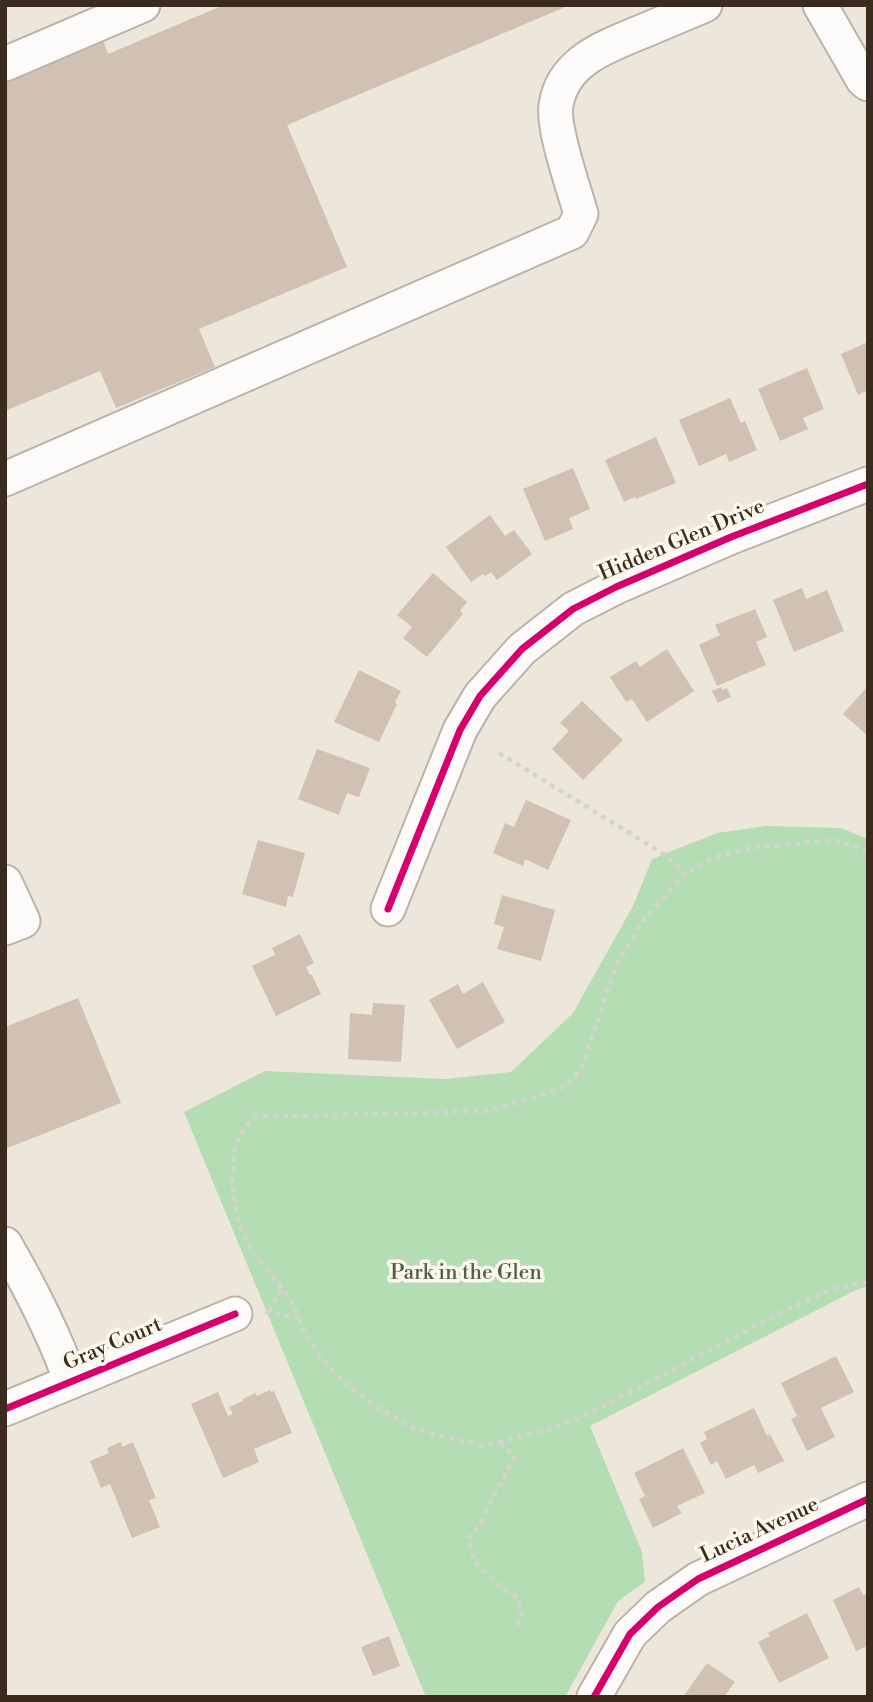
<!DOCTYPE html>
<html>
<head>
<meta charset="utf-8">
<style>
  body { margin:0 }
  #map { position:relative; width:873px; height:1702px; overflow:hidden; background:#ede7db; font-family:"Libre Bodoni",serif }
  canvas { display:block }
  .frame { position:absolute; inset:0; border:7px solid #3b2a1e; pointer-events:none }
</style>
</head>
<body>
<div id="map">
<canvas width="873" height="1702"></canvas>
<div class="frame"></div>
</div>
<script>
const c = document.querySelector('canvas').getContext('2d');
c.lineJoin = 'round';
function fill(path, color) {
  c.fillStyle = color;
  c.fill(path, 'evenodd');
}
function strokePath(path, color, width, dash) {
  c.strokeStyle = color;
  c.lineWidth = width;
  c.lineCap = dash ? 'butt' : 'round';
  c.setLineDash(dash || []);
  c.stroke(path);
}
function write(font, color, halo, rows, align = 'center') {
  c.font = font + ' "Libre Bodoni",serif';
  c.lineWidth = 7;
  c.setLineDash([]);
  c.textBaseline = 'middle';
  c.strokeStyle = halo;
  c.fillStyle = color;
  for (const [text, x, y, turn = 0] of rows) {
    c.save();
    c.translate(x, y);
    c.rotate((+turn || 0) * Math.PI / 180);
    c.textAlign = isNaN(turn) ? turn : align;
    if (halo) c.strokeText(text, 0, 0);
    c.fillText(text, 0, 0);
    c.restore();
  }
}
const green = new Path2D(`
  M766,826l75,2 27,11v447l-12,4 -266,136 52,126 3,30 -27,19 -53,96h-139l-242,-585 81,-41 180,8 66,-7 62,-59 60,-107 19,-47 65,-26z`);
const building = new Path2D(`
  M224,5h346l-283,120 60,142 -148,62 16,38 -99,41 -16,-37 -95,40v-330l98,-41 5,14z
  M868,342v48l-10,5 -17,-41z
  M807,368l17,41 -21,9 5,11 -28,12 -22,-52z
  M730,398l11,25 4,-2 12,29 -28,12 -3,-8 -27,12 -20,-46z
  M656,437l20,46 -40,16 -1,-2 -11,5 -19,-42z
  M573,468l17,41 -21,9 4,11 -28,12 -22,-52z
  M490,515l15,21 9,-6 18,24 -35,26 -6,-8 -6,4 -2,-2 -12,8 -25,-35z
  M433,573l34,29 -7,9 3,3 -36,43 -24,-19 9,-11 -15,-12z
  M802,588l4,11 21,-9 17,41 -50,21 -21,-52z
  M755,609l12,28 -11,5 10,23 -49,21 -18,-41 21,-10 -5,-10z
  M667,649l27,42 -47,31 -15,-23 -6,3 -16,-25 26,-16 4,6z
  M359,670l42,21 -6,11 2,2 -18,38 -45,-20z
  M868,686v50l-25,-22z
  M721,687l2,3 4,-2 4,9 -13,6 -6,-12z
  M582,701l41,39 -40,40 -31,-31 17,-18 -9,-8z
  M317,749l53,19 -11,29 -12,-4 -8,22 -41,-16z
  M526,800l45,20 -23,50 -23,-11 -2,7 -30,-13 12,-30 9,4z
  M258,840l47,13 -12,44 -5,-1 -2,11 -44,-13z
  M502,895l53,15 -14,51 -44,-12 7,-22 -10,-3z
  M300,934l14,29 -8,4 4,8h2l9,19 -45,22 -24,-50 23,-11 -3,-7z
  M483,982l22,40 -48,27 -28,-49 29,-16 5,10z
  M78,998l43,105 -116,46v-122z
  M373,1003l32,2 -4,57 -53,-3 2,-46 22,2z
  M836,1356l18,36 -33,16 14,29 -28,14 -16,-32 6,-3 -16,-33z
  M270,1390l1,2 3,-1 18,42 -38,16 5,13 -36,16 -32,-74 27,-12 10,24 5,-2 -4,-7 14,-6v-2l12,-6 2,3z
  M754,1408l13,28 3,-2 14,27 -26,12 -4,-8 -28,14 -9,-18 -6,4 -11,-22 7,-4 -3,-7z
  M121,1442l1,5 11,-5 23,56 -7,2 11,27 -28,11 -22,-54 -9,4 -11,-27 19,-8 -2,-5z
  M683,1448l22,45 -28,13 5,7 -29,15 -14,-29 6,-3 -11,-23z
  M859,1587l4,8 5,-2v53l-12,5 -23,-51z
  M807,1613l22,45 -50,25 -21,-41 12,-6 -2,-3z
  M389,1636l11,30 -27,10 -12,-29z
  M707,1663l28,19 -11,15h-41z`);
const path = new Path2D(`
  M499,753l168,103 18,18
  M868,851l-33,-11 -86,8 -37,10 -27,16 -41,45 -29,49 -33,100 -16,18 -29,11 -50,14 -232,6 -10,10 -10,19 -3,38 7,41 12,26 39,47 13,31 18,29 24,25 30,23 39,23 71,17 66,-17 32,-12 201,-106 48,-22 36,-7
  M269,1311l13,-23
  M265,1312l32,5
  M500,1443l15,13 -35,68 -12,15 7,23 29,28 12,7 6,14 -5,15`);
const minor = new Path2D(`
  M820,5l43,75 5,4
  M5,64l138,-59
  M5,479l567,-247 9,-18c-7,-25 -29,-86 -25,-109 7,-44 49,-58 85,-73 21,-9 43,-18 64,-27
  M5,882l18,39 -18,7
  M388,909l72,-179 20,-34 42,-47 51,-40 43,-22 115,-50 137,-53
  M5,1244c26,45 49,89 66,138
  M5,1409l230,-95
  M594,1697l36,-63 28,-27 40,-28 170,-80`);
const cycleway = new Path2D(`
  M388,909l72,-179 20,-34 42,-47 51,-40 43,-22 115,-50 137,-53
  M5,1409l230,-95
  M594,1697l36,-63 28,-27 40,-28 170,-80`);
const streetNames = [
  ["Hidden Glen Drive",682,541,-23],
  ["Gray Court",113,1345,-23],
  ["Lucia Avenue",760,1531,-25]
];
const parkNames = [
  ["Park in the Glen",466,1274]
];
fill(green, '#b5ddb3');
fill(building, '#d0c1b2');
strokePath(minor, '#b9b3ab', 37);
strokePath(path, '#d6d3cf', 4.5, [5, 5]);
strokePath(minor, '#fcfbfa', 33);
strokePath(cycleway, '#d6006c', 7);
write('21px', '#3b2a1e', '#fbf7ec', streetNames);
write('21px', '#525d41', '#fbf7ec', parkNames);
</script>
</body>
</html>
